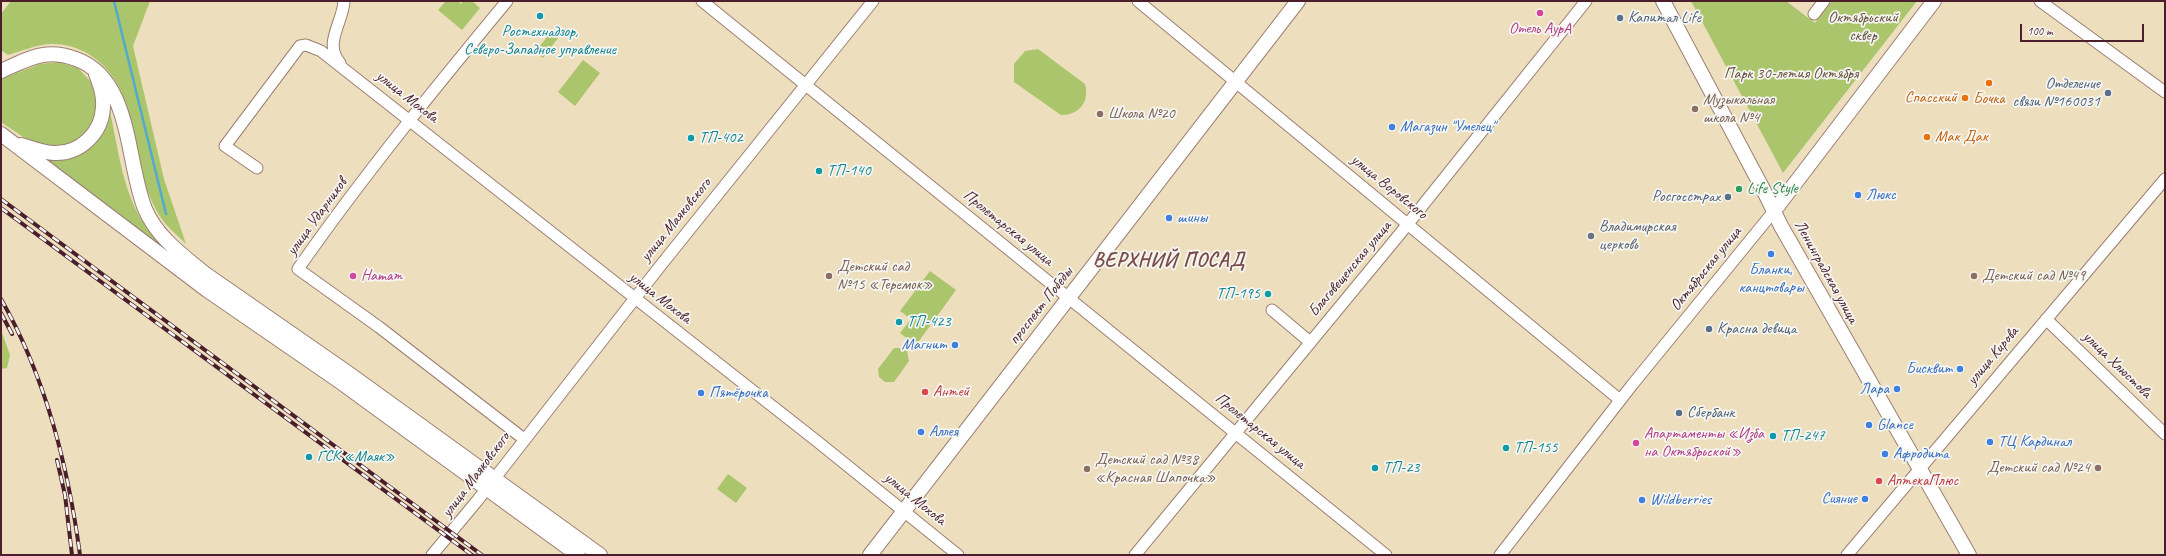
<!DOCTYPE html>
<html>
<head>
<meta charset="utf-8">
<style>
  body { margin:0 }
  #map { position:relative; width:2166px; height:556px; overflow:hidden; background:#eddfbd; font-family:Caveat,sans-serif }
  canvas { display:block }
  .frame { position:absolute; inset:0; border:2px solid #4a1f2b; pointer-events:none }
  .scale { position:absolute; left:2020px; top:24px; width:124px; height:18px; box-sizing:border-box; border:2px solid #4a1f2b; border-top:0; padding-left:5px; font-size:12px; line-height:14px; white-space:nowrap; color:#4a1f2b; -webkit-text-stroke:3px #f6f6f2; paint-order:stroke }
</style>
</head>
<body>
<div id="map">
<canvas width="2166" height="556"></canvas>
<div class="frame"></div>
<div class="scale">100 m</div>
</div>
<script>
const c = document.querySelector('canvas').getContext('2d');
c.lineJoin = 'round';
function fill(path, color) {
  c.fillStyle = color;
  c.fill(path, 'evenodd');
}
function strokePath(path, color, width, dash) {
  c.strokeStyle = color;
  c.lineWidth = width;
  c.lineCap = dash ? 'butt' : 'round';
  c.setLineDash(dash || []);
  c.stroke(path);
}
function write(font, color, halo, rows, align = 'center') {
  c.font = font + ' Caveat,sans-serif';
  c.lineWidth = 3.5;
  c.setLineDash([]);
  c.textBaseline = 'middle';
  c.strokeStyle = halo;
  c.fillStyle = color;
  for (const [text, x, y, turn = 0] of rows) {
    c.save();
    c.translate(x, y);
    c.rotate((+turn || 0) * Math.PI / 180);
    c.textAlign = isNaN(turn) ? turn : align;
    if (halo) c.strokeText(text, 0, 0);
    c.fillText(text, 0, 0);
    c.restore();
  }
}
const green = new Path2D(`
  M11,1h139l-17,45 31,133 22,65c-9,-9 -20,-18 -27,-29 -20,-34 -25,-78 -35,-116 -10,-31 -40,-57 -74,-55 -14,1 -29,7 -42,11l-7,-5v-36z
  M446,1h11l4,3 2,-3h9l8,7 -18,22 -24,-20z
  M1691,1h95l29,22 17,-22h85l-134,172z
  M551,32l7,6 -15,20 -8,-6z
  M1038,49l47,35c5,18 -6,31 -24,31l-47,-33v-18l11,-13z
  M583,60l17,13 -25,33 -17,-14z
  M59,62l19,6 15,16 6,27 -14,28 -34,10 -22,-8 -28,-19v-43l39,-15z
  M108,102c9,39 13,84 34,119 7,13 18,23 28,34l-137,-103 42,1z
  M930,271l26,19 -40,55 -16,-12 11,-14 -11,-8z
  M1,330l9,25 -3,13 -6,1z
  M894,348h6l7,3 2,10 -15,21h-9l-6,-5 -1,-8z
  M728,474l19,14 -11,15 -19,-14z`);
const stream = new Path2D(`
  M114,1l52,213`);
const minor = new Path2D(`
  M507,1c-72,87 -144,175 -209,268l81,58 145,112
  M702,1l684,554
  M1138,1l482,399
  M2040,1l125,91
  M1814,14l10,-13
  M340,63c-17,-20 3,-40 4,-62
  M257,168l-32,-22 75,-100 6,-1 15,6 497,391 140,113
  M1272,310l38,32
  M2046,319l119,115
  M432,555l45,-54 184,-236 212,-264
  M1135,555l264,-320 187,-234
  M1500,555l132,-170 142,-174
  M1847,555l318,-376`);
const major = new Path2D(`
  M1663,1l102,192 16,33 188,329
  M1,71c14,-6 28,-14 42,-16 12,-2 22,0 33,4 56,20 50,103 69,150 12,28 36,45 59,64l144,100 252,182
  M1,134l206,156 135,93 236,172
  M21,145c11,3 22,8 33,8 26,1 48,-20 49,-46 1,-12 -3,-22 -7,-33
  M1774,211l160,-210
  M870,555l428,-554`);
const rail = new Path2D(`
  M1,199l481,356
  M1,208l471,347
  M1,299c45,79 67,167 79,256
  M1,313l11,21
  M57,460l8,35 7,60`);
const markers = [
  [1540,13,4,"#d1479c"],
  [540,16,4,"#0f9aa8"],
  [1620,18,4,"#5c6f8a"],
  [1989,83,4,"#e8710a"],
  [2108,93,4,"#5c6f8a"],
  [1965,98,4,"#e8710a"],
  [1695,109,4,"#8d6e63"],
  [1100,114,4,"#8d6e63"],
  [1392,127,4,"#3f7fe0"],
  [1927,137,4,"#e8710a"],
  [691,138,4,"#0f9aa8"],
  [819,171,4,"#0f9aa8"],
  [1739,189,4,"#2e9e5b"],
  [1858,195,4,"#3f7fe0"],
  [1728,197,4,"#5c6f8a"],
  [1169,218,4,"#3f7fe0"],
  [1591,236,4,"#6b7280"],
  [1771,254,4,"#3f7fe0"],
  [353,276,4,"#d1479c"],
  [829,276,4,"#8d6e63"],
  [1974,276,4,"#8d6e63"],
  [1268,294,4,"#0f9aa8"],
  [899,322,4,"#0f9aa8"],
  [1709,329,4,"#5c6f8a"],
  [955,345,4,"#3f7fe0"],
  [1960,369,4,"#3f7fe0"],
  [1897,389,4,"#3f7fe0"],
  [925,392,4,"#e0444e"],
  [701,393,4,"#3f7fe0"],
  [1679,413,4,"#5c6f8a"],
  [1869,425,4,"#3f7fe0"],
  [921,432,4,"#3f7fe0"],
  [1773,436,4,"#0f9aa8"],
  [1990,442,4,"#3f7fe0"],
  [1636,443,4,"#d1479c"],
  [1506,448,4,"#0f9aa8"],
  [1885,454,4,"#3f7fe0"],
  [309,457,4,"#0f9aa8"],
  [1375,468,4,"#0f9aa8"],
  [2098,468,4,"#8d6e63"],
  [1087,469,4,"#8d6e63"],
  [1879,481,4,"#e0444e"],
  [1865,499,4,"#3f7fe0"],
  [1642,500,4,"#3f7fe0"]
];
const serviceNames = [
  ["Капитал Life",1628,18],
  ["Отделение",2100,84,"right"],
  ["связи №160031",2100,102,"right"],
  ["Росгосстрах",1720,197,"right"],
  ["Красна девица",1717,329],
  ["Сбербанк",1687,413]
];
const parkNames = [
  ["Октябрьский",1863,18],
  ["сквер",1863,36],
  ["Парк 30-летия Октября",1791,74]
];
const hotelNames = [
  ["Отель АурА",1540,29,"center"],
  ["Hamam",361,276],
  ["Апартаменты «Изба",1644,434],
  ["на Октябрьской»",1644,452]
];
const cultureNames = [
  ["Ростехнадзор,",540,32,"center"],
  ["Северо-Западное управление",540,50,"center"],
  ["ТП-402",699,138],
  ["ТП-140",827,171],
  ["ТП-195",1260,294,"right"],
  ["ТП-423",907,322],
  ["ТП-247",1781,436],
  ["ТП-155",1514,448],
  ["ГСК «Маяк»",317,457],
  ["ТП-23",1383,468]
];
const streetNames = [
  ["улица Мохова",407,97,38],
  ["улица Воровского",1389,187,39],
  ["улица Ударников",317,217,-54],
  ["улица Маяковского",676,220,-51],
  ["Пролетарская улица",1008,228,39],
  ["Благовещенская улица",1350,269,-50],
  ["Октябрьская улица",1706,269,-51],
  ["Ленинградская улица",1826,272,61],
  ["улица Мохова",660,298,38],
  ["проспект Победы",1041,306,-52],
  ["улица Кирова",1993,356,-50],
  ["улица Хлюстова",2117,365,44],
  ["Пролетарская улица",1260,431,39],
  ["улица Маяковского",476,475,-53],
  ["улица Мохова",915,499,39]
];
const foodNames = [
  ["Спасский",1957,98],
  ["Бочка",1989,99,"center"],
  ["Мак Дак",1935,137,"left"]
];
const educationNames = [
  ["Музыкальная",1703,100],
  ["школа №4",1703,118],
  ["Школа №20",1108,114],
  ["Детский сад",837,267],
  ["№15 «Теремок»",837,285],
  ["Детский сад №49",1982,276],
  ["Детский сад №38",1095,460],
  ["«Красная Шапочка»",1095,478],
  ["Детский сад №24",2090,468,"right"]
];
const shopNames = [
  ["Магазин \"Умелец\"",1400,127],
  ["Люкс",1866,195],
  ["шины",1177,218],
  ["Бланки,",1771,270,"center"],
  ["канцтовары",1771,288,"center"],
  ["Магнит",947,345,"right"],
  ["Бисквит",1952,369,"right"],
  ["Лара",1889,389,"right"],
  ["Пятёрочка",709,393],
  ["Glance",1877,425],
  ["Аллея",929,432],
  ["ТЦ Кардинал",1998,442],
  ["Афродита",1893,454],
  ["Сияние",1857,499,"right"],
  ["Wildberries",1650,500]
];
const leisureNames = [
  ["Life Style",1747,189]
];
const worshipNames = [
  ["Владимирская",1599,227],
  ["церковь",1599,245]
];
const healthNames = [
  ["Антей",933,392],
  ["АптекаПлюс",1887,481]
];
const districtNames = [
  ["ВЕРХНИЙ ПОСАД",1169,261]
];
fill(green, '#aac56b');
strokePath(stream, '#52aacf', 2.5);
strokePath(minor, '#9c7f74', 13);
strokePath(major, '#9c7f74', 16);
strokePath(minor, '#fff', 11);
strokePath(major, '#fff', 14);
strokePath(rail, '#4a1f2b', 4);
strokePath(rail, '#f6f6f2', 2.5, [8]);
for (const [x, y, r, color] of markers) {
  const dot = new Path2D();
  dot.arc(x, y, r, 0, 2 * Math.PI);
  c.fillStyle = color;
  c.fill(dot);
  strokePath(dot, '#f6f6f2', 1.5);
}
write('16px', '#4e5e75', '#f6f6f2', serviceNames, 'left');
write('16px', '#67513e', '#f6f6f2', parkNames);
write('16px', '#b23c85', '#f6f6f2', hotelNames, 'left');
write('16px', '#0d838f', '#f6f6f2', cultureNames, 'left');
write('16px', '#4a1f2b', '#f6f6f2', streetNames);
write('16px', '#c56008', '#f6f6f2', foodNames, 'right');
write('16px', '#785e54', '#f6f6f2', educationNames, 'left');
write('16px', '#366cbe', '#f6f6f2', shopNames, 'left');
write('16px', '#27864d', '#f6f6f2', leisureNames, 'left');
write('16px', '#5b616d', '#f6f6f2', worshipNames, 'left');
write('16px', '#be3a42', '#f6f6f2', healthNames, 'left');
c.letterSpacing = '1px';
write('bold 20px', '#794a46', '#f6f6f2', districtNames);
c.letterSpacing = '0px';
</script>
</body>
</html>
